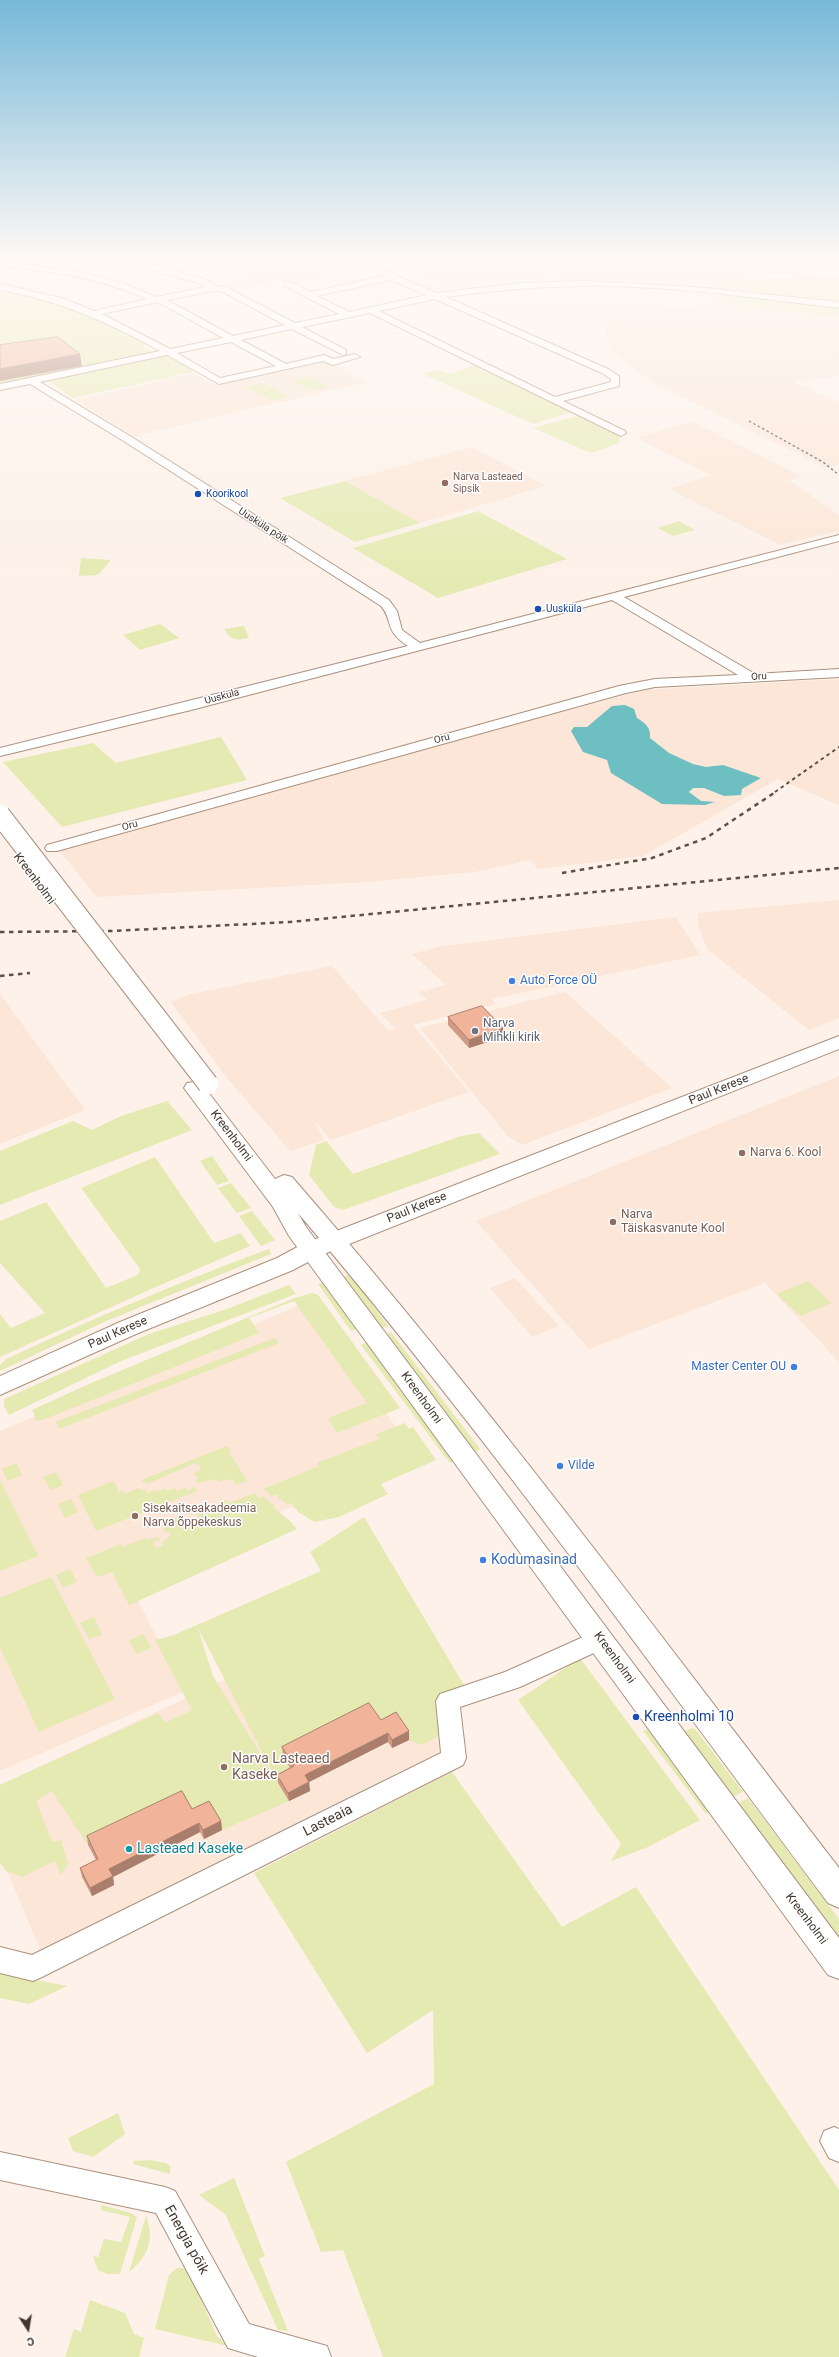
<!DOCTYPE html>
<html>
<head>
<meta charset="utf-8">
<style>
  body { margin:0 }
  #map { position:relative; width:839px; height:2357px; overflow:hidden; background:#fdf1e9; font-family:Roboto,sans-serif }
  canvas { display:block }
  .north { position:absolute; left:8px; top:2309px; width:40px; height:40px; -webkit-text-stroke:3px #fff; paint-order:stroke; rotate:168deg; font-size:11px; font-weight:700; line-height:16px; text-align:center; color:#41362e }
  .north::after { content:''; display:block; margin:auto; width:14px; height:18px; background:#41362e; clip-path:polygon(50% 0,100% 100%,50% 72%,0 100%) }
</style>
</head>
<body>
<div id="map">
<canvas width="839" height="2357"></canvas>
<div class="north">С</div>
</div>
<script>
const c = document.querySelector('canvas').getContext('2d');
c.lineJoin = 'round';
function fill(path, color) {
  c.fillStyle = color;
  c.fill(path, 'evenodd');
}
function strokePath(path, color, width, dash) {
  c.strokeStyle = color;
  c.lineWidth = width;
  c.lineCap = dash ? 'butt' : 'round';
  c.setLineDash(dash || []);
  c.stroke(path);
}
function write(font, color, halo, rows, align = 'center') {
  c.font = font + ' Roboto,sans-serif';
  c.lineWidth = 3;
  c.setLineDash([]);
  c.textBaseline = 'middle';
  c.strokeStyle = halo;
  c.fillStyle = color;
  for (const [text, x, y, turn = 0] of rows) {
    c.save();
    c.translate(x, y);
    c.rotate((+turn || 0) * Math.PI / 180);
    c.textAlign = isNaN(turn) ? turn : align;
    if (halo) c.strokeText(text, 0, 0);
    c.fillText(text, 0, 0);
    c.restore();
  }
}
const built = new Path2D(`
  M374,255h465v17l-66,3 -81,9 -140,-5 -110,5z
  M719,302l120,15v59l-45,6 45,20v63l-12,3 -175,-86 -41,-32 -5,-15 1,-9 11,-13 64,-5z
  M322,359l45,23 -233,54 -58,-36 118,-27 21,11z
  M692,421l109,55 -12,4 50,35v16l-59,14 -111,-56 42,-14 -74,-37z
  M472,447l74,39 -126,37 -75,-42z
  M839,679v126l-61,-26 -135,77 -105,13 -7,-9 -57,12 -107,10 -270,15 -41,-50 588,-157z
  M839,900v118l-30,12 -102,-81 -9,-24v-12z
  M676,917l24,38 -208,44 4,5 -83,21 56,67 -138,48 -18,-21 11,21 -34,11 -64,-74 -55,-75 16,-7 145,-29 56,65 8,-2 -16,-16 47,-13 -8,-8 27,-7 -34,-31 26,-7z
  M565,992l107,96 -150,57 -15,-10 -87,-107z
  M0,994l85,116 -85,34z
  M839,1076v286l-74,-79 -176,66 -113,-128z
  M515,1278l44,48 -27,11 -42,-49z
  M310,1301l104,153 -288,124 59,113 -185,80v-340z
  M375,1610l68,121 2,18 -404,202 -41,-97v-69z`);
const green = new Path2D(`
  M202,255h127l17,7 -7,2 -24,14 -21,5 -17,-2 -24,5h-35l37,-10z
  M839,274v43l-120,-15 -4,-20z
  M0,290l88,22 40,22h-4l2,2h5l16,8 -4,2 10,6 -153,32z
  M168,356l26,16 -122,26 -23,-17z
  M478,364l94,48 -39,12 -110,-50 16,-4 11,4z
  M309,377l20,10 -17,4 -19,-10z
  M263,383l27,14 -18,4 -26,-14z
  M580,415l38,20 2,3 -1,5 -28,10 -58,-25z
  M345,481l75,42 -65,19 -75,-44z
  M478,511l89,48 -129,39 -85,-50z
  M679,521l16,9 -22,6 -16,-8z
  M81,558l30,2 -13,15 -19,1z
  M160,624l19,14 -39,12 -17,-15z
  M244,626l5,12c-13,2 -17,4 -25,-9z
  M221,737l26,43 -185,47 -59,-65 90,-19 23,20z
  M167,1101l25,29 -192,75v-54l73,-30 19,9 29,-14z
  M479,1133l21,21 -157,56 -9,-3 -25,-32 7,-30 10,-4 27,33 108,-38z
  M212,1156l17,25 -12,4 -17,-24z
  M155,1157l59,86 27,-10 9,13 -101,44 -149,67v-43l11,14 34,-15 -45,-50v-42l46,-19 60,86 32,-13 2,-6 -59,-81z
  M231,1183l20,25 -14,5 -19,-25z
  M252,1211l23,29 -14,6 -22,-30z
  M269,1249l2,5 -167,68 -104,49v-6l6,-6c86,-40 173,-77 263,-110z
  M350,1274l38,52 -7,3 -39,-52z
  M808,1281l23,22 -30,13 -24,-22z
  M323,1282l34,47 -6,2 -33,-47z
  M289,1285l7,9 -175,67 -112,54 -5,-9v-7l145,-65 78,-25z
  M312,1293l6,2 82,113 -63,25 -9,-15 39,-15 -73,-102 -45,17 10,15 -214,86 -8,2 -5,-11 57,-26 203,-85z
  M391,1332l89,117 -4,3 -7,-9 -83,-108z
  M275,1338l4,5 -220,86 -3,-7z
  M367,1342l87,119 -4,2 -7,-9 -82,-109z
  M405,1423l4,6 4,-2 23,33 -55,24 7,10 -49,23 -25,5 -16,-10 -2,-4 -2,1 -2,-6 -5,1 -6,-5 -2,1 -1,-6 -6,2 -9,-7 56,-23 -2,-3 62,-24 -3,-5z
  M227,1446l4,5 -2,1 18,29 -11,4 -3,-5 -4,1 -2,-2 -9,3 -2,-3 -19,4 -1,-3 3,-2 -6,-4 8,-4 -2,-6 -3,1 -1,-2 -48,21 -6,-4z
  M16,1463l6,12 -14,6 -6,-12z
  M56,1472l7,13 -12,5 -8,-13z
  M0,1480l38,76 -38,15z
  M114,1481l4,9 -2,1v2l7,-3 2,4 14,-6 2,3 4,-2 2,4 8,-3 1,2 9,-3 2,2 8,-3 2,3 9,-3 2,3 7,-4 2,4 -101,40 -18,-36z
  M255,1493l3,5 5,-1 12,9 -2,1 18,15 6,7 -168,76 -17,-33 -15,5 -11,-19 35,-14 1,3 24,-9 2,2 10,-3 2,3 -7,2 3,6 7,-3 -1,-3 9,-7 -2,-4 -3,2 -5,-9 15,-6 5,9 18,-8 -3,-7 31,-12 2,3z
  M71,1499l7,13 -13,6 -7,-14z
  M364,1517l100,168 -23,13 5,34 -24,13 -13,-5 -13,-19 -113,35 11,19 -16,9 11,17 -67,29 -12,-20 -122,35 -36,-54 -16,10 16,41 9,-2 7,24 -7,11 -6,-14 -33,16 -16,-6 -6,-8v-78l158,-72 7,10 27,-13 -37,-70 19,-5 147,-64 -11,-19zM198,1628l76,147v1l-61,-100z
  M70,1569l7,13 -14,6 -7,-13z
  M51,1577l64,122 -76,33 -39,-85v-49z
  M94,1617l8,17 -13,5 -9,-16z
  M143,1634l8,14 -14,6 -8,-14z
  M580,1658l120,162 -52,27 -37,14 10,-17 -103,-144z
  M652,1727l60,82 -6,5 -63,-83z
  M692,1728l4,2 47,62 -13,6 -46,-67z
  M452,1772l110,155 74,-40 203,303v167h-456l-40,-107 -22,2 -35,-90 148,-78 -1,-74 -66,43 -113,-180z
  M748,1798l91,121v24l-104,-138z
  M0,1973l67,13 -38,18 -29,-6z
  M118,2113l7,21 -32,23 -20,-6 -5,-13z
  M150,2160l15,3 5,3v8l-37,-10 1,-3z
  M234,2178l31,78 -6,3 29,72 -10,-1 -53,-116 -26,-19z
  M102,2205l29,8 6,4 -17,57h-13l-9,-4 -5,-14 5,1 6,-18 17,3 9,-25 -30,-7z
  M146,2216c9,23 2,41 -17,56z
  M177,2268h7l5,4 28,64 11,10 -73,-17 14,-54z
  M90,2300l35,13 9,21 10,4 -5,19h-74l9,-28 7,3z`);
const water = new Path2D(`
  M625,705l9,4 3,9c8,5 14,9 13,20l19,15 24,11 13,3 17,-2 38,13 -19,11 -1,6 -17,1 -20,-8h-11l-4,4 12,9 14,1 -10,3 -43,-1 -51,-31 -4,-13 -24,-8 -12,-21 3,-4h13l25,-21z`);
const minor = new Path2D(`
  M98,255l28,2 82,23 7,6 11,1 69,36 44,-9 -54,-28v-4h6l19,10 74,-16 -45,-21h10l88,38 85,-10 65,-2 108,6 144,15v6c-84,-10 -169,-23 -254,-22 -47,0 -93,5 -139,11l162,72 11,7v10l-56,15 62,30 1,2 -5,3 -251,-123 -68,14 44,23v4l-3,1 -51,-26 -51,11 45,24 38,-9 10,4 21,-5 5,3 -27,8 -10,-4 -104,23 -52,-29 -127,27 90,54 259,164 8,11 5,19 18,13 419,-108v6l-215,56 131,77 84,-5v8l-184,10 -29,6 -569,158h-10l-2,-3 2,-3 572,-159 36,-7 83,-4 -126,-75 -421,110 -191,46v-8l408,-102c-25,-16 -14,-25 -27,-40l-259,-166 -92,-56 -30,6v-6l160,-33c-52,-29 -102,-51 -160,-61v-6l62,14 32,13 53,-12c-47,-21 -96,-29 -147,-32v-6l80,11 42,11 34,14 50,-10 -4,-3zM391,280l36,15 -78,17 -32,-16zM213,291h8l64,34 -52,11 -66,-36zM435,299l167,74 9,6v3l-56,15 -176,-86zM158,302l65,36 -53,11 -68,-35zM231,342l45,24 -56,12 -43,-25z
  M601,1629l8,3 3,7 -3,7 -89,41 -60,20 6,51 -3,7 -421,212 -9,4 -33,-8v-26l32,8 409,-202 -5,-52 4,-7 65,-22z
  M834,2127l5,2v33l-10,-4 -9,-17 4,-10z
  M0,2152l165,35 10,4 74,133 78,22 4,11h-73l-30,-9 -72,-135 -156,-33z`);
const major = new Path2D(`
  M194,1082l7,1 74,96 9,-4 8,2c193,222 368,458 547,691v40l-11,-5c-173,-232 -342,-469 -530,-690l8,14 533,711v41l-11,-4 -539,-739 -16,-29 -89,-119 3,-5z`);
const highway = new Path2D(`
  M839,1036v13l-520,207 -26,14 -157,64 -136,61v-19l120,-54 157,-64 26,-14z`);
const railFar2 = new Path2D(`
  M749,421l74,41 16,13`);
const railFar1 = new Path2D(`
  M775,792l64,-45`);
const rail = new Path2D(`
  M562,873l90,-15 54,-20 71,-47
  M0,932l112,-1 178,-9 549,-54
  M0,976l30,-3`);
const majorBridge = new Path2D(`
  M0,815l208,269`);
const wall = new Path2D(`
  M448,1017l55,11v9l-34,11 -21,-23z
  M381,1720l28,20 -17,8 -4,-6 -79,40 1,9 -21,10 -11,-18 -1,-8 13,-7 -7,-12 -1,-9z
  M221,1821l1,9 -18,9 -4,-7 -87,45 1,8 -22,11 -10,-19 -2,-9 16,-8 -8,-15 -1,-9z`);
const shadedWall = new Path2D(`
  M80,354l2,12 -82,15v-12z
  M503,1028v9l-34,11v-8z
  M409,1731v9l-17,8v-8z
  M388,1733v9l-79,40 1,9 -21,10 -1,-8 17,-18z
  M221,1821l1,9 -18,9 -1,-9z
  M199,1823l1,9 -87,45 1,8 -22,11 -2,-8 19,-19z`);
const building = new Path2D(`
  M58,337l22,17 -80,15v-23h1l-1,-1z
  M482,1006l21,22 -34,12 -21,-23z
  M369,1703l12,17 15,-8 13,19 -17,9 -4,-7 -83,42 4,7 -21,11 -11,-18 17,-9 -12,-19z
  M182,1791l10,18 17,-8 12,20 -18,9 -4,-7 -90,46 4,7 -23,12 -10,-20 18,-9 -11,-23z`);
const markers = [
  [445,483,4,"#8d6e63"],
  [198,494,4,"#1a4fb4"],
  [538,609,4,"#1a4fb4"],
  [512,981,4,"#3f7fe0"],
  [475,1031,4,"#6b7280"],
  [742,1153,4,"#8d6e63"],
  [613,1222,4,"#8d6e63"],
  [794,1367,4,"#3f7fe0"],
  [560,1466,4,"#3f7fe0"],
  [135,1516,4,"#8d6e63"],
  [483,1560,4,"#3f7fe0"],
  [636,1717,4,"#1a4fb4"],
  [224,1767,4,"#8d6e63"],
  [129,1849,4,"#0f9aa8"]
];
const farEducationnames = [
  ["Narva Lasteaed",453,477],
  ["Sipsik",453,489]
];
const farTransitnames = [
  ["Koorikool",206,494],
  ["Uusküla",546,609]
];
const farStreetnames = [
  ["Uusküla põik",263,526,33],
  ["Oru",759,677,-3],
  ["Uusküla",222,697,-15],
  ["Oru",442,739,-16],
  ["Oru",130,826,-16]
];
const streetNames = [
  ["Kreenholmi",34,879,53],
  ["Paul Kerese",719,1090,-22],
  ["Kreenholmi",231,1136,53],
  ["Paul Kerese",417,1208,-22],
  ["Paul Kerese",118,1333,-24],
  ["Kreenholmi",421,1398,54],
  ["Kreenholmi",614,1658,54],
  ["Kreenholmi",806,1919,53]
];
const shopNames = [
  ["Auto Force OÜ",520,981],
  ["Master Center OU",786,1367,"right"],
  ["Vilde",568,1466]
];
const worshipNames = [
  ["Narva",483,1024],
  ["Mihkli kirik",483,1038]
];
const educationNames = [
  ["Narva 6. Kool",750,1153],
  ["Narva",621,1215],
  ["Täiskasvanute Kool",621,1229],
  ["Sisekaitseakadeemia",143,1509],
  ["Narva õppekeskus",143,1523]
];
const nearShopnames = [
  ["Kodumasinad",491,1560]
];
const nearTransitnames = [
  ["Kreenholmi 10",644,1717]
];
const nearEducationnames = [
  ["Narva Lasteaed",232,1759],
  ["Kaseke",232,1775]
];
const nearStreetnames = [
  ["Lasteaia",328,1821,-27],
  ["Energia põik",186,2240,61]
];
const nearCulturenames = [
  ["Lasteaed Kaseke",137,1849]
];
fill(built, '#fbe6d7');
fill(green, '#e4eab1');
fill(water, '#6ebfc2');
strokePath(minor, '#ab917e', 2);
strokePath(major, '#ab917e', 2);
strokePath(highway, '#ab917e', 2);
fill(minor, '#fff');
fill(major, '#fff');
fill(highway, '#fff');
strokePath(railFar2, '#5c5149', 1.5, [2.5, 2.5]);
strokePath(railFar1, '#5c5149', 2, [3.5, 3.5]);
strokePath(rail, '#5c5149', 2.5, [4.5, 4.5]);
strokePath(majorBridge, '#ab917e', 22, []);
strokePath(majorBridge, '#fff', 20);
fill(wall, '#cf9b84');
fill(shadedWall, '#a97e6c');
fill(building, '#f1b49a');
strokePath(building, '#a97e6c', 1);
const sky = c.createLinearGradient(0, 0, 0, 585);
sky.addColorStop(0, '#77b8d9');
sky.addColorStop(0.44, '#fef9f5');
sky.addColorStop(1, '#fef9f500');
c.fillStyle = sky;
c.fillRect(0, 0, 839, 585);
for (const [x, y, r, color] of markers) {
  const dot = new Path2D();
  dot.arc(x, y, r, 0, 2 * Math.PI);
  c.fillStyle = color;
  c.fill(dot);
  strokePath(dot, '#fff', 1.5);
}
write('10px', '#785e54', '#fff', farEducationnames, 'left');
write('10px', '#164399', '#fff', farTransitnames, 'left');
write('10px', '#41362e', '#fff', farStreetnames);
write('12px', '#41362e', '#fff', streetNames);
write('12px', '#366cbe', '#fff', shopNames, 'left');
write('12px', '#5b616d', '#fff', worshipNames, 'left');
write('12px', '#785e54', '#fff', educationNames, 'left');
write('14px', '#366cbe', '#fff', nearShopnames, 'left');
write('14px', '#164399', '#fff', nearTransitnames, 'left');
write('14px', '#785e54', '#fff', nearEducationnames, 'left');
write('14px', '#41362e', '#fff', nearStreetnames);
write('14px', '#0d838f', '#fff', nearCulturenames, 'left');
</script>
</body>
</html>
